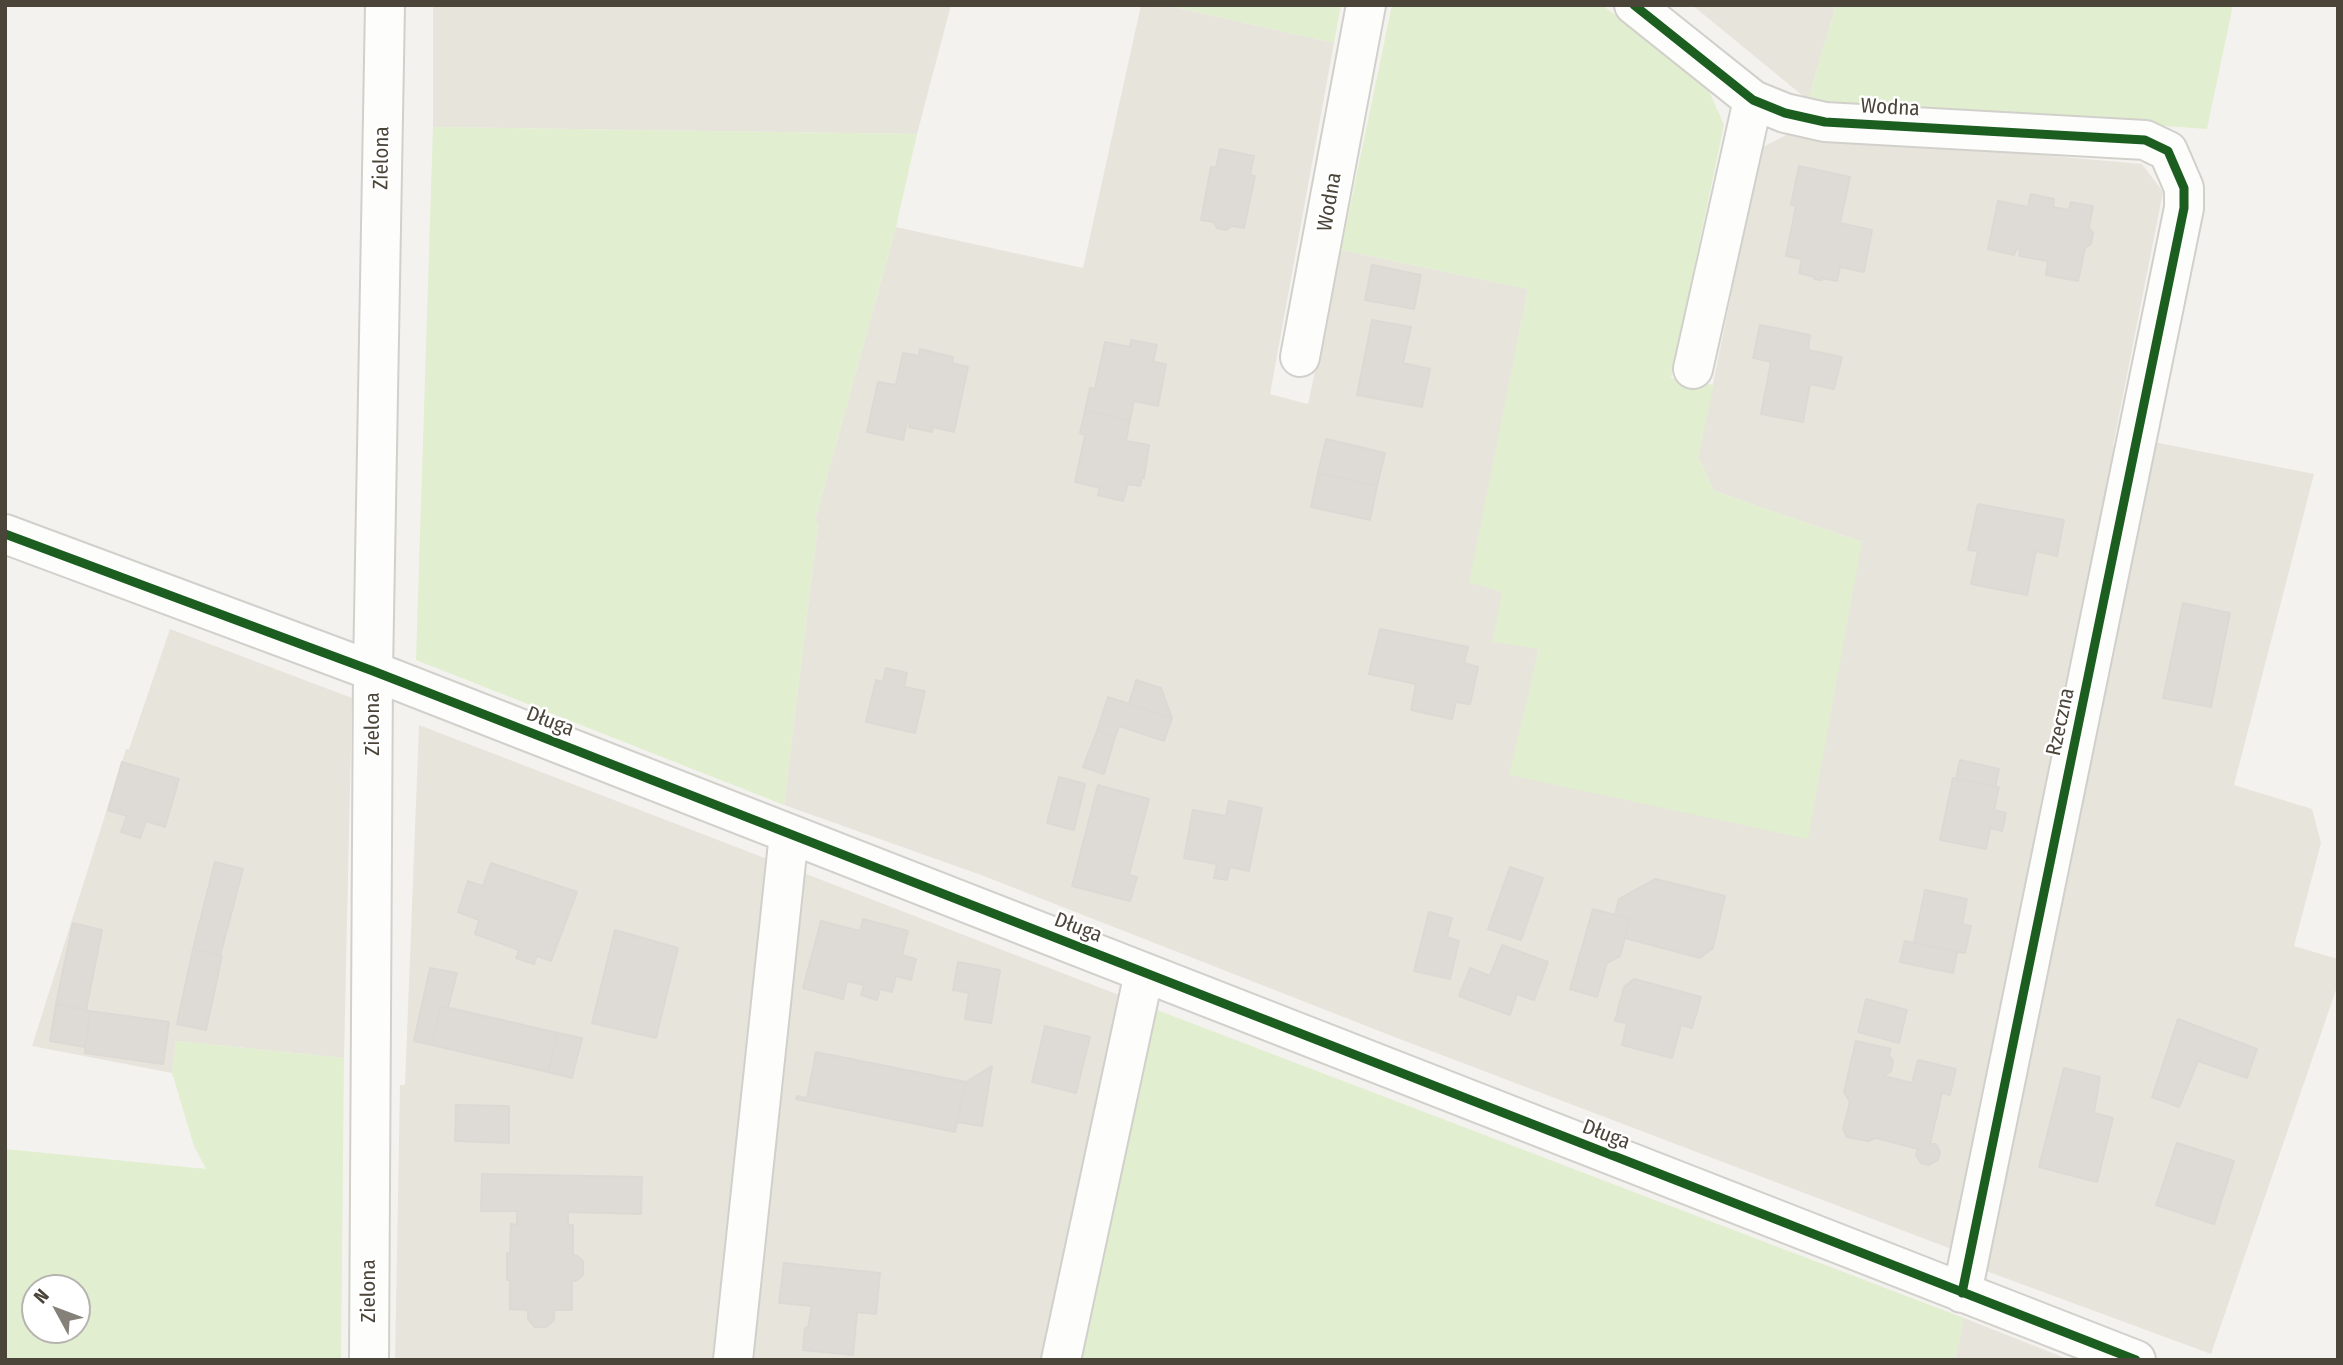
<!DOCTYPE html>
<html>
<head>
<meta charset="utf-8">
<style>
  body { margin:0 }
  #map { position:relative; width:2343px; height:1365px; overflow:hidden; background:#f4f2ee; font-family:"Fira Sans Condensed",sans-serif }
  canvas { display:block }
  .frame { position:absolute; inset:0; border:7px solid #4b4439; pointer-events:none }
  .north { position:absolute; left:21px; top:1274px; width:70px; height:70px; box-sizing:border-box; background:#fff; border:2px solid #b7b4b0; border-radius:50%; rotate:311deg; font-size:19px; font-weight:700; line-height:28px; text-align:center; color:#4b4439 }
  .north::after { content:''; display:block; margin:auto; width:24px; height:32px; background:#868178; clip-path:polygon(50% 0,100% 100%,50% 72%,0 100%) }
</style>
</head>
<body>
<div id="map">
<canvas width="2343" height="1365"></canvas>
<div class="frame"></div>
<div class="north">N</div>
</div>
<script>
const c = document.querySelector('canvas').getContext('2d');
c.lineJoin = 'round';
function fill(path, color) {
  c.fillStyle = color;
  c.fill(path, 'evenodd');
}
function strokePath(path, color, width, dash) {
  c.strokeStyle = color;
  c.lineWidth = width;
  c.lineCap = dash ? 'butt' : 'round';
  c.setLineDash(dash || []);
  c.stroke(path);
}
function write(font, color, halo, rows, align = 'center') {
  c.font = font + ' "Fira Sans Condensed",sans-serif';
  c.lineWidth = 5;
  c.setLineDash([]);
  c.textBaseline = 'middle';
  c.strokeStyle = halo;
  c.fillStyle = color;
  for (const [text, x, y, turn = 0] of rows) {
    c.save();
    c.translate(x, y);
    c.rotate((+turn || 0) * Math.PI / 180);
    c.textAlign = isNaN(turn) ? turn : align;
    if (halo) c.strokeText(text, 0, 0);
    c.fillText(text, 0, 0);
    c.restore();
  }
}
const residential = new Path2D(`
  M433,5h518l-34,129 -484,-7z
  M1141,5h24l169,38 -64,351 38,10 33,-154 187,39 -58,293 32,10 37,57 -29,126 352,-233 -148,-51 -16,-34 63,-309 29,-15 352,31 21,28 -50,254 41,-4 160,32 -80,311 78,24 9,34 -27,103 44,13v25l-127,370 -225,-83 -32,-21 -557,-212 -416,-163 -197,-70 34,-281 -3,-4 81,-293 187,41z
  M1692,5h144l-28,95z
  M170,629l182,69 -8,360 -168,-17 -4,32 -140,-27 94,-297h3z
  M419,725l351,135 -52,500h-323l5,-275h5z
  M801,872l318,123 -75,365h-294z
  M1964,1318l106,42h-115z`);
const green = new Path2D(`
  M1165,5h176l-7,38z
  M1392,5h210l104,79 18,41 -53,253 43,7 -16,72 16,34 148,51 -54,297 -299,-64 30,-126 -47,-7 10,-50 -33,-10 59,-293 -187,-39z
  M1836,5h397l-26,124 -399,-29z
  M433,127l484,7 -21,93 -81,293 3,4 -34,281 -368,-145z
  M1157,1010l807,308 -9,42h-873z
  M176,1041l168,17 -3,302h-336v-211l201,20 -12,-23 -22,-73zM77,1288v42h-42v-42z`);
const building = new Path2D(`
  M1220,149l34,7 -4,19 5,1 -11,52 -12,-2 -6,4 -9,-2 -3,-6 -13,-2 10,-53 5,1z
  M1799,166l51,11 -10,46 32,7 -8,42 -24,-5 -3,14 -16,-3v2l-7,-1 1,-2 -16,-4 3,-14 -16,-3 10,-50 -5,-1z
  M2031,194l23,5 -1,8 16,3 2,-8 22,4 -4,21 4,6 -2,11 -6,4 -7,33 -32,-6 2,-14 -29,-5 1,-6 -4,-1 -2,6 -26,-6 10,-48 30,6z
  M1372,265l49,10 -7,34 -49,-9z
  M1372,320l39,7 -8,36 27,6 -8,38 -65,-12z
  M1760,325l50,10 -2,15 34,7 -8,32 -24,-5 -7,38 -42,-8 10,-52 -18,-4z
  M1131,340l26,5 -4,17 13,2 -8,42 -24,-5 -4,19 -45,-9 5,-23 5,1 10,-47 25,5z
  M920,349l33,8 -1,6 16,4 -14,65 -21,-5 -1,5 -23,-5 1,-4 -3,-1 -4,18 -36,-8 11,-50 18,3 7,-32 16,3z
  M1085,411l45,9 -4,21 23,4 -5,33 -2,-1 -2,9 -12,-2 -5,17 -25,-6 2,-7 -25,-6 10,-47 -5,-2z
  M1326,439l59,14 -8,33 -59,-13z
  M1318,473l59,13 -7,34 -59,-13z
  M1978,504l86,16 -7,36 -21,-5 -9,44 -56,-11 7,-33 -10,-1z
  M2183,603l47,10 -19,94 -48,-9z
  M1380,629l88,18 -4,16 14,4 -8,37 -14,-2 -4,17 -41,-9 5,-26 -47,-10z
  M886,668l21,5 -3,14 21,4 -10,42 -49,-11 10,-42 7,2z
  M1136,680l25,8 11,30 -43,-14z
  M1108,697l64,21 -8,23 -45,-15 -4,11 -18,-6z
  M1097,731l18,6 -11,37 -21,-7z
  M1960,760l39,9 -4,18 -39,-8z
  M122,762l57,17 -14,48 -19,-6 -6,17 -19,-6 6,-16 -19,-6z
  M1059,777l26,7 -11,46 -27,-7z
  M1953,778l46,9 -5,23 12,3 -4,18 -12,-3 -4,21 -46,-9z
  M1098,785l51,14 -20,76 8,2 -7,24 -58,-15z
  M1229,801l33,7 -13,63 -19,-4 -3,13 -13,-2 3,-14 -33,-6 9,-48 33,6z
  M215,862l28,7 -23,87 -27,-7z
  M491,863l86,29 -26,69 -14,-5 -3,8 -18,-6 3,-8 -44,-16 4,-14 -21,-8 10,-31 15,5z
  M1510,867l33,11 -22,62 -33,-11z
  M1655,879l70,17 -12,52 -13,10 -75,-20 5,-19 -15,-4 4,-16z
  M1925,890l42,9 -5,25 9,2 -6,27 -51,-10z
  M1593,909l37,10 -10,37 -13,7 -10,34 -27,-8z
  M1429,912l23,6 -5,19 12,4 -9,38 -36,-8z
  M863,919l45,12 -6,24 14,4 -5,21 -15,-4 -4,16 -12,-3 -3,11 -16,-5 3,-10 -17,-4 -4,18 -40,-11 18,-67 39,10z
  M73,923l29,7 -16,80 -30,-6z
  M615,930l63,18 -22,90 -64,-15z
  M1905,941l52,11 -4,21 -53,-11z
  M1502,945l46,17 -14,38 -17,-6 -7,21 -51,-19 11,-28 20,8z
  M193,949l29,7 -16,74 -29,-6z
  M958,962l42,8 -9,53 -26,-4 4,-26 -16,-3z
  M430,968l27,5 -9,35 -7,-2 -9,39 -18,-4z
  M1634,979l67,18 -9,31 -11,-3 -9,33 -50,-13 5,-22 -12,-2 9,-34z
  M1866,999l41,11 -8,33 -41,-11z
  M56,1004l34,7 -5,36 -35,-6z
  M441,1006l117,27 -10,39 -116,-27z
  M90,1011l79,11 -6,42 -78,-11z
  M2178,1019l79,30 -10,29 -49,-17 -19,46 -27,-10z
  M1045,1026l45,11 -14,56 -44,-11z
  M558,1033l24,5 -10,40 -24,-6z
  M1856,1041l35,8 -2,6 4,6 -2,10 -7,5 28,7 6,-23 38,9 -6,26 -8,-2 -12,51h6l4,8 -2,8 -9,5 -8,-2 -5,-8 2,-6 -42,-11 -8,3 -21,-4 -4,-8 7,-27 -6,-10z
  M816,1052l150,30 -11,50 -159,-33 1,-3 10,2z
  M992,1066l-10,60 -25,-4 9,-40z
  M2064,1068l36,9 -6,36 19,5 -16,64 -58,-15z
  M456,1105l53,1v37l-54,-2z
  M2177,1143l57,18 -20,63 -58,-19z
  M482,1174l160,3 -1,37 -73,-2v13h5v30h3l7,6v14l-7,6h-4v29h-18v10l-8,7h-11l-7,-8v-9l-18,-1v-29h-3v-27l3,1 1,-30 6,1v-14h-36z
  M784,1263l96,10 -4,41 -19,-2 -4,43 -50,-5 2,-22 3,-1 4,-21 -33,-3z`);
const minor = new Path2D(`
  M1634,5l119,95 32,13 40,9 320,18 23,11 16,37v20l-222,1085
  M1300,357l66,-352
  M1693,369l60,-269
  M5,534l368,137 1763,689
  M369,1360l4,-689 12,-666
  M733,1360l56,-526
  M1061,1360l83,-387`);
const cycleway = new Path2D(`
  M1634,5l119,95 32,13 40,9 320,18 23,11 16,37v20l-222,1085
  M5,534l368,137 1763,689`);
const streetNames = [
  ["Wodna",1890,108,3],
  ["Zielona",382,158,-89],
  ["Wodna",1330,202,-80],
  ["Długa",550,722,21],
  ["Rzeczna",2061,722,-78],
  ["Zielona",373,724,-90],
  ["Długa",1078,928,21],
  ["Długa",1606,1135,21],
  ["Zielona",369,1291,-90]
];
fill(residential, '#e7e4dc');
fill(green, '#e1eecf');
fill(building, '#dedbd6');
strokePath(building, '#dcd9d4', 2);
strokePath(minor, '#d2d0cb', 42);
strokePath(minor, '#fdfdfc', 38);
strokePath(cycleway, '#1b5e20', 9);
write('21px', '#4b4439', '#fff', streetNames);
</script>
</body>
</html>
